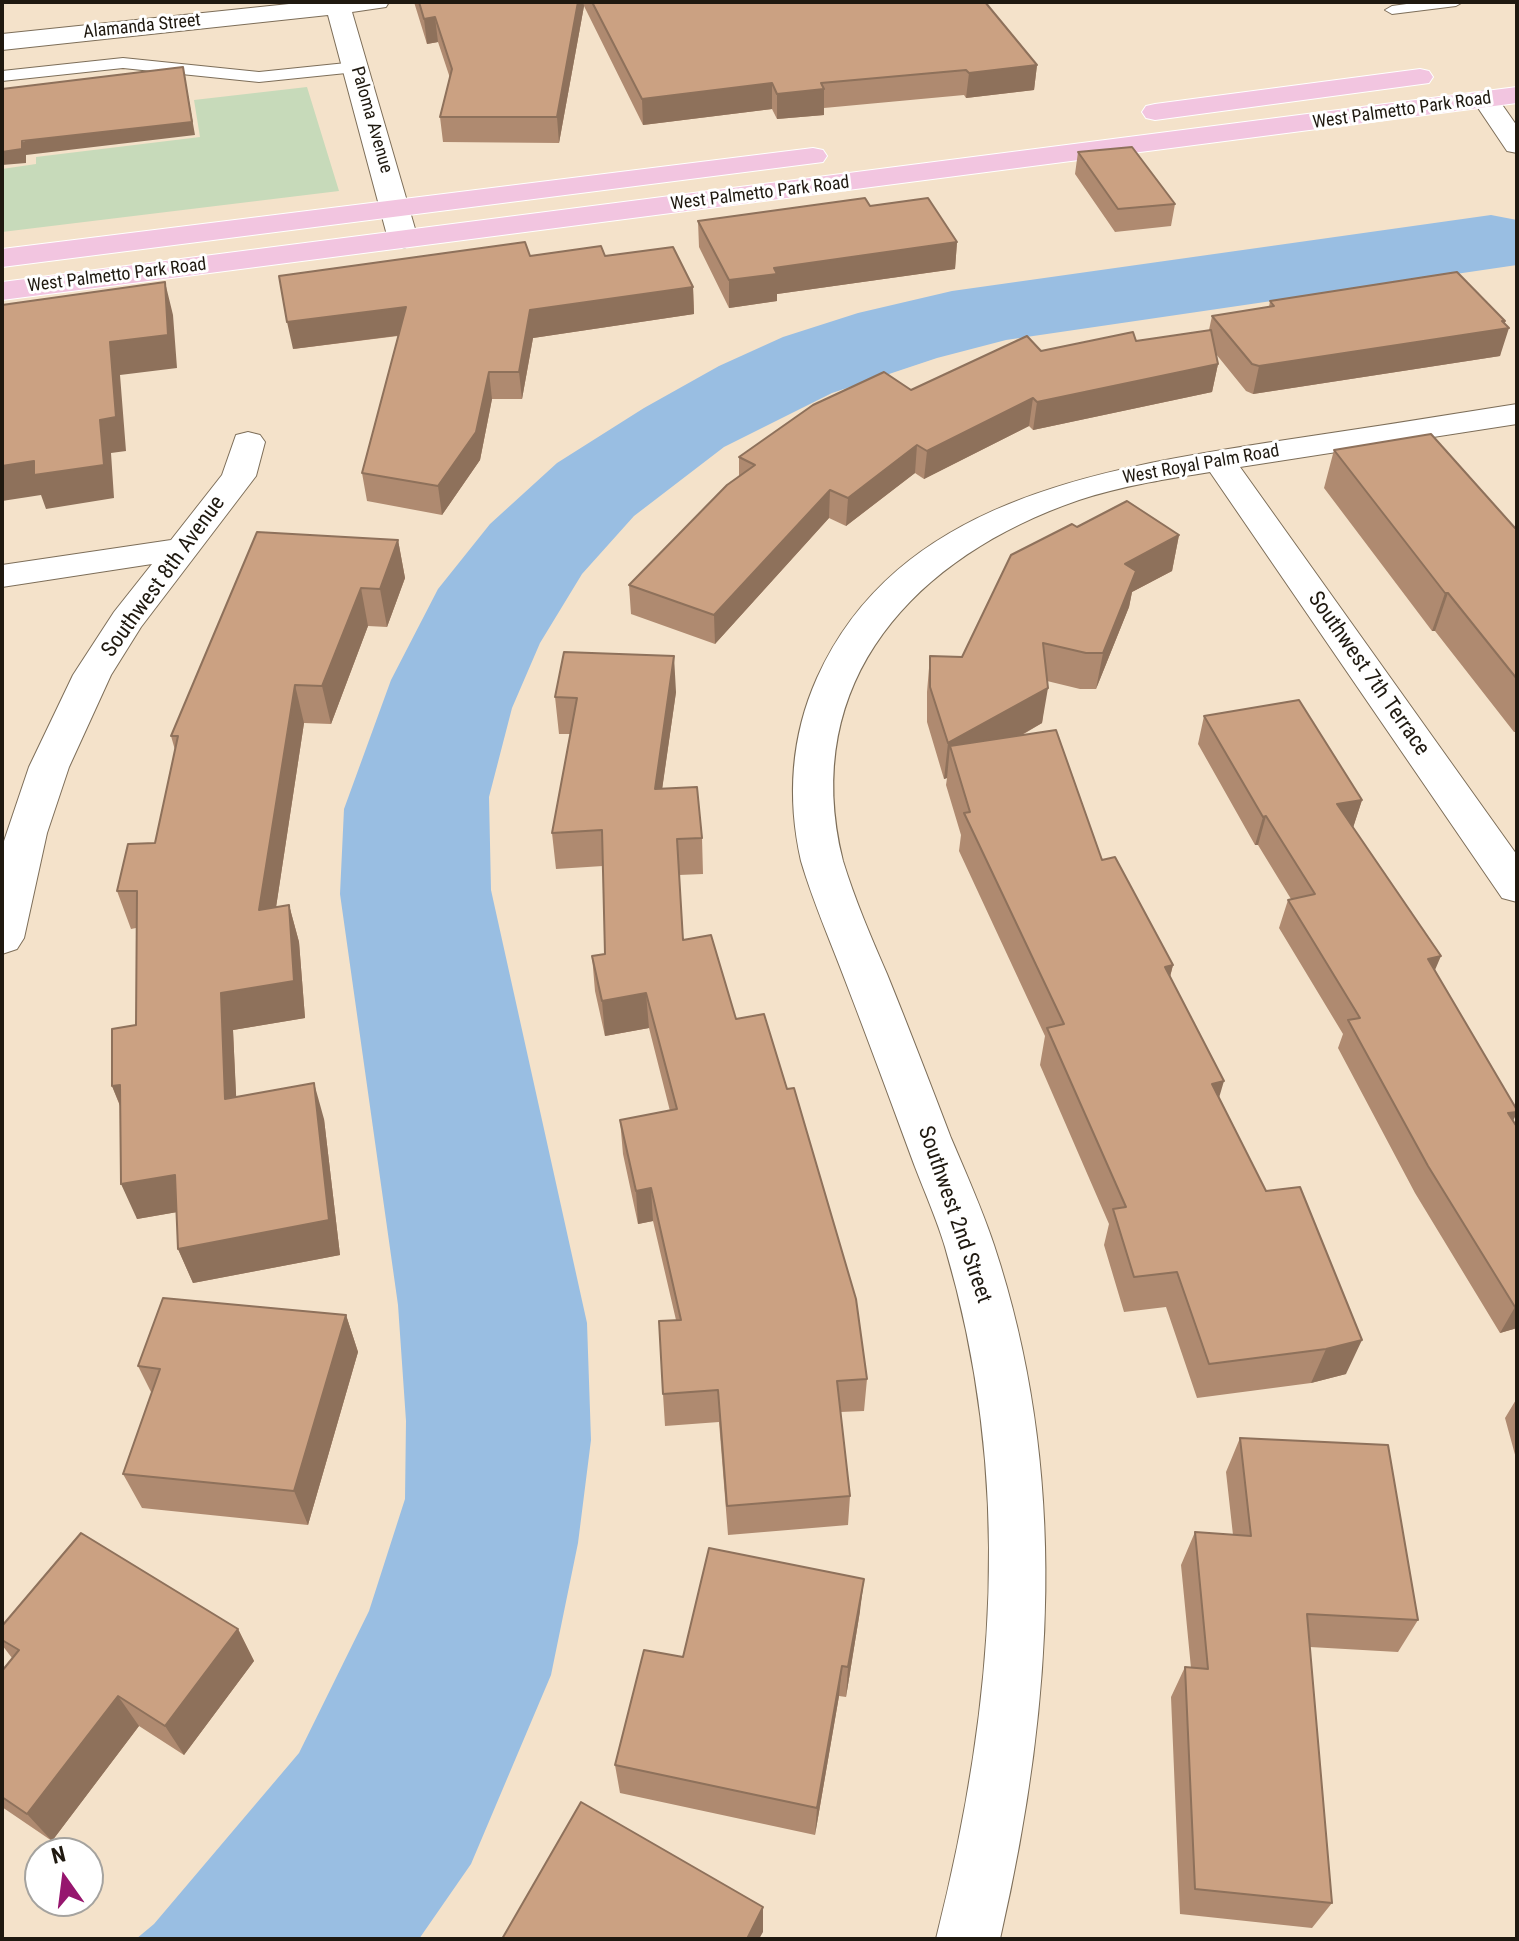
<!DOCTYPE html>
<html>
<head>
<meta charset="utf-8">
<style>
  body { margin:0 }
  #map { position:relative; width:1519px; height:1941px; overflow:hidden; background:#f4e2ca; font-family:"Roboto Condensed",sans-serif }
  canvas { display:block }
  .frame { position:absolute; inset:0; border:4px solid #1f1910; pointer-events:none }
  .north { position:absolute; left:24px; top:1837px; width:80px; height:80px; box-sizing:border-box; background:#fff; border:2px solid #a5a39f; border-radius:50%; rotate:346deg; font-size:22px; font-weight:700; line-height:32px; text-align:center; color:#1f1910 }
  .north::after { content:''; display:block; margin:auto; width:28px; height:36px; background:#96166e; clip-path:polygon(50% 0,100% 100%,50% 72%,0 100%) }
</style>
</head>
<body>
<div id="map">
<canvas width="1519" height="1941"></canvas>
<div class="frame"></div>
<div class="north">N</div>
</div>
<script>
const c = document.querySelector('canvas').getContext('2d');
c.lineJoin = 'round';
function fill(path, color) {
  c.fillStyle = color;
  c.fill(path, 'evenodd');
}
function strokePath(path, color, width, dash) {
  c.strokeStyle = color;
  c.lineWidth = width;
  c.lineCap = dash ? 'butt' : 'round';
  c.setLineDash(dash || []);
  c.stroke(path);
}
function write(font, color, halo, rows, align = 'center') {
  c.font = font + ' "Roboto Condensed",sans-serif';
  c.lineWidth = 6;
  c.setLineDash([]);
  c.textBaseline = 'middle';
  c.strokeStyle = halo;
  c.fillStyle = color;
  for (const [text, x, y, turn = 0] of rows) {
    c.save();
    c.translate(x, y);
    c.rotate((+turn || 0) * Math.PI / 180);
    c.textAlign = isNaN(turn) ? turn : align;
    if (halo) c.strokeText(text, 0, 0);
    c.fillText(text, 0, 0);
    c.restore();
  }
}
const green = new Path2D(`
  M307,87l32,104 -337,41v-63l34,-5v-7l164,-20 -6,-37z`);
const water = new Path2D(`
  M1491,215l26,5v45l-511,75 -69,18 -105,35 -108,54 -90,69 -52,58 -42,69 -28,65 -23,89 2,93 96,433 4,117 -13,103 -27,132 -80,189 -52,75h-283l18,-15 145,-171 70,-142 36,-112 1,-78 -8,-116 -58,-411 4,-85 47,-129 47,-91 52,-65 67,-61 87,-55 75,-42 64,-29 75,-24 94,-22z`);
const service = new Path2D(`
  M1421,2h42l-7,4 -64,8 -7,-4 7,-4z
  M123,58l136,14 97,-10 8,5 -8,5 -97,10 -136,-14 -121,13v-10z`);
const minor = new Path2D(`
  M308,2h81l-3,5 -34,5 66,227 -5,6 -10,3 -10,-3 -5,-6 -60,-224 -326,35v-16z
  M1485,91l9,2 23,33v27l-10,-2 -35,-52 4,-6z
  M1517,404v20l-277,43 277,388v47l-15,-4 -292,-426c-44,7 -89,14 -131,28 -163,56 -281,180 -236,361 12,39 28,76 44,113 22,54 43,109 64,164 15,35 31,71 43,107 76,229 59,463 6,694h-64c59,-234 78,-458 9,-692 -8,-27 -20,-54 -30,-80 -23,-62 -46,-125 -70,-187 -15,-40 -32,-78 -44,-119 -14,-62 -10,-125 16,-183 80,-178 284,-209 455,-236 82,-12 163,-25 245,-38z
  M248,432l12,3 5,7 -9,34 -115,151 -30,48 -42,92 -22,66 -23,105 -7,11 -15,5v-107l27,-80 44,-92 41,-63 38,-48 -150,23v-22l169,-25 51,-65 14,-40z`);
const primary = new Path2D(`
  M1420,69l9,2 4,6 -4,6 -274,37 -9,-2 -4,-6 4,-6 9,-2z
  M1517,87v16l-1515,197v-18z
  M813,148l10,2 4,6 -4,6 -821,105v-18z`);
const wall = new Path2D(`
  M414,2h571l52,63 -3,25 -68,8 -2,-3 -140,13v7l-47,4 -5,-10 -129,16 -59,-119 -25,137 -116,-1 -3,-25 10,-39 -12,-36 -11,2z
  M1078,152l97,52 -4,22 -56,6 -40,-58z
  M870,206l87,36 -2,27 -178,25v7l-48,7 -30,-61 -1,-26z
  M530,256h75l88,31 1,27 -161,24 -11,61h-30l-12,61 -38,55 -75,-14 -5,-28 36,-137 -105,13z
  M1270,301l235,20 -5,35 -247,38 -7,-3 -30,-37 2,10 -6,28 -179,38 -4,-4 -105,53 -9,-6 -69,53 -17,-8 -114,126 -84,-30 -2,-29 110,-109v-19l172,-67 130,-39 95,-10 73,-11 3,-14 57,-9z
  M1334,450l183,78v204h-3l-79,-101h-3l-108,-143z
  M1077,527l102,8 -7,36 -40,21 -3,15 -33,82h-16l-33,-8 -5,42 -20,12 80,125 71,105 -3,12 49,122 127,275 -35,9 -114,15 -31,-91 -42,5 -20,-67 5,-21 -69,-159 5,-29 -86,-185 2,-16 -15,-50 1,-7 -3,1 -17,-57v-30l3,-36 32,1z
  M398,540l7,38 -18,49 -19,-1 -37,98 -27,-1 -28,184 13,-2 10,37 6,76 -72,12 3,68 88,21 16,136 -147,28 -15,-34 -1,-37 -40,7 -17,-113 -8,-20 24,-61v-97l-5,1 -14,-38 38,-48 20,-93 -4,-14z
  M676,692l-14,97 40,49 1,36 -24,1 4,65 53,79 131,360 -3,32 -24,1 10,84 -2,29 -120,10 -9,-113 -54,4 -2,-32 13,-74 -23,-99 -15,3 -15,-70 -3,-34 50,-9 -21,-83 -44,8 -10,-45 -3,-35 13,-2 -2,-88 -47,3 -4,-36 19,-99h-12l-4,-37z
  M1204,716l158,84 -9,27 82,144 82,156v201l-17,5 -85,-140 -77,-145 5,-14 -64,-106 9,-28 3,-1 -33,-54h-3l-57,-101z
  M346,1315l12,37 -50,173 -166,-17 -19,-34 29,-80 -14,-28z
  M1517,1398v64l-12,-44z
  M1240,1438l178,182 -20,32 -88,-5 22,256 -20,25 -132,-14 -9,-217 14,-30 6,1 -10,-103 14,-33 38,3 -7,-63z
  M860,1611l-14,86 -7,-1 -24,139 -195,-42 -5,-28 68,-108z
  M2,1626l236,3 16,32 -70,94 -45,-29 -87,115 -50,-34v-136l10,-13 -10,-13z`);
const shadedWall = new Path2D(`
  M578,2h5l1,4 -25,137 -2,-26z
  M435,17l3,25 -11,2 -3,-25z
  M1037,65l-3,25 -68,8 3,-25z
  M183,67l12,68 -169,20v8l-24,2v-13z
  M772,83v26l-129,16 -1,-26z
  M824,89v26l-47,4v-25z
  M957,242l-2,27 -178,25v7l-48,7v-28l45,-12z
  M165,282l8,33 4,53 -57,7 6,76 -15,2 3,45 -68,11 -5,-14 -39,6v-35l98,-46 10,-78z
  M693,287l1,27 -161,24 -11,61 -3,-27 11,-62z
  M406,307l4,27 -117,15 -6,-27z
  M1505,321l-2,8 6,-1 -9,28 -247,38 6,-28z
  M1218,364l-6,28 -179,38 4,-28z
  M489,372l3,27 -12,61 -38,55 -4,-29z
  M1033,398l-4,28 -105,53 3,-28z
  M917,445l-2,28 -69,53 2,-28z
  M830,490l-1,28 -114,126 -1,-29z
  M1179,535l-7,36 -40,21 -3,15 -33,82 7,-36 22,-89z
  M398,540l7,38 -18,49 -7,-38z
  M361,588l7,38 -37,98 -9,-38z
  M1445,593h3l-13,38h-3z
  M674,656l2,36 -19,133 -2,-36z
  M295,685l9,38 -34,224 -11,-37z
  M1048,688l-6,35 -84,48 -8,-25 -3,32 -3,1 4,-36z
  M1362,800l-9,28 -16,-24z
  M1266,816l-8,29h-3l8,-28z
  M289,905l10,37 6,76 -72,12 5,105 -13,-36 -4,-106z
  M1441,956l-12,28 -1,-25z
  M1173,965l-10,38 2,-36z
  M646,993l3,35 -44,8 -3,-35z
  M1224,1081l-11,37 -1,-34z
  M314,1083l10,36 16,136 -147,28 -15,-34z
  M120,1085l7,37 -15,-36z
  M1517,1112v1l-13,26 4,-26z
  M175,1175l14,35 -52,9 -16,-35z
  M651,1188l2,33 -15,3 -2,-33z
  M1515,1307h2v21l-17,5z
  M346,1315l12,37 -50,173 -14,-34z
  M1362,1340l-16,34 -35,9 15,-34z
  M864,1579l-4,32 -14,86 2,-30z
  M238,1629l16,32 -70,94 -19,-29z
  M842,1666l-3,30 -24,139 2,-27z
  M118,1696l21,30 -87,115 -25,-27z
  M763,1907v25l-4,7h-12z`);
const building = new Path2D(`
  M419,2h159l-21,115h-117l12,-48 -17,-52 -11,2z
  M592,2h393l52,63 -68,8 -3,-3 -145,13 3,6 -47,5 -5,-11 -130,16z
  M183,67l9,55 -170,19v8l-20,3v-63z
  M1132,147l43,57 -57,5 -40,-57z
  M865,198l5,8 58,-8 29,44 -183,26 3,6 -48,6 -31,-59z
  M525,242l5,14 71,-10 4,10 68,-9 20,40 -163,23 -11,62h-30l-13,60 -38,54 -76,-13 44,-166 -119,15 -8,-46z
  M1457,272l48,49h-3l7,7 -250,38 -7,-2 -40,-48 62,-10 -4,-5z
  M165,282l3,53 -58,7 6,75 -16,3 4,45 -70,10v-14l-32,5v-161z
  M1211,330l7,34 -181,38 -4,-4 -106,53 -10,-6 -69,53 -18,-8 -116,125 -85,-30 98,-100 28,-20 -16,-8 74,-52 71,-33 27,18 116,-54 14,15 92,-19 3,9z
  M1431,434l84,94h2v151l-69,-86h-3l-111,-143z
  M1127,501l52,34 -54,29 11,7 -33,82h-17l-43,-10 5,45 -100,55 -18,-56v-31l32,1 49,-102 61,-31 5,3z
  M257,532l141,8 -18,49 -19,-1 -39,98 -27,-1 -36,225 30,-5 5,76 -73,12 4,106 89,-16 15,137 -151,29 -3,-74 -54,9 -1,-99 -8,1v-57l24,-4 1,-134h-20l11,-47 27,-1 23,-107h-7z
  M564,652l110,4 -19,133 42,-2 5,51 -25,1 6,101 28,-5 25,84 28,-5 23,75 7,-1 12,41 50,170 11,80 -30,2 13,115 -123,10 -9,-116 -55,4 -4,-73 22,-1 -30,-132 -15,3 -16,-71 57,-11 -31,-116 -44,8 -10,-45 13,-2 -3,-124 -50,3 25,-135 -22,-1z
  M1299,700l63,100 -25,4 104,152 -13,3 89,151v2l-9,1 9,14v180h-2l-87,-141 -80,-146 12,-2 -72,-118 27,-6 -49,-78 -3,1 -59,-101z
  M1056,730l46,130 13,-3 58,108 -8,2 59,114 -12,3 54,107 34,-4 62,153 -36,9 -117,15 -32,-92 -43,5 -21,-68 13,-2 -79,-179 17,-4 -100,-211 6,-1 -20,-66z
  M163,1298l183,17 -52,176 -171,-17 37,-105 -22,-3z
  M1240,1438l148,7 30,175 -111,-6 25,289 -137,-14 -10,-222 23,2 -13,-137 56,4z
  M81,1533l157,96 -73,97 -47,-30 -91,118 -25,-17v-126l17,-21 -17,-10v-14z
  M709,1548l155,31 -16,88 -6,-1 -25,142 -202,-43 29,-115 39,7z
  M581,1802l182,105 -16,32h-245z`);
const farStreetnames = [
  ["Alamanda Street",142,27,-6],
  ["West Palmetto Park Road",1402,111,-8],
  ["Paloma Avenue",371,120,74],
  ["West Palmetto Park Road",760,194,-7],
  ["West Palmetto Park Road",117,276,-7],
  ["West Royal Palm Road",1201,465,-10]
];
const streetNames = [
  ["Southwest 8th Avenue",164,577,-54],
  ["Southwest 7th Terrace",1368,674,55],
  ["Southwest 2nd Street",954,1215,71]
];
fill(green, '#c7daba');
fill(water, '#99bee2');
strokePath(service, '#7d6e59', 2);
strokePath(minor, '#7d6e59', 2);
strokePath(primary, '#fff', 2);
fill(service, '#fff');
fill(minor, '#fff');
fill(primary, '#f2c5e0');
fill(wall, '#af8a70');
fill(shadedWall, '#8e715b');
fill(building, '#cba182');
strokePath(building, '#8e715b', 2);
write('18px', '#1f1910', '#fff', farStreetnames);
write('22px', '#1f1910', '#fff', streetNames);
</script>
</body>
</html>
